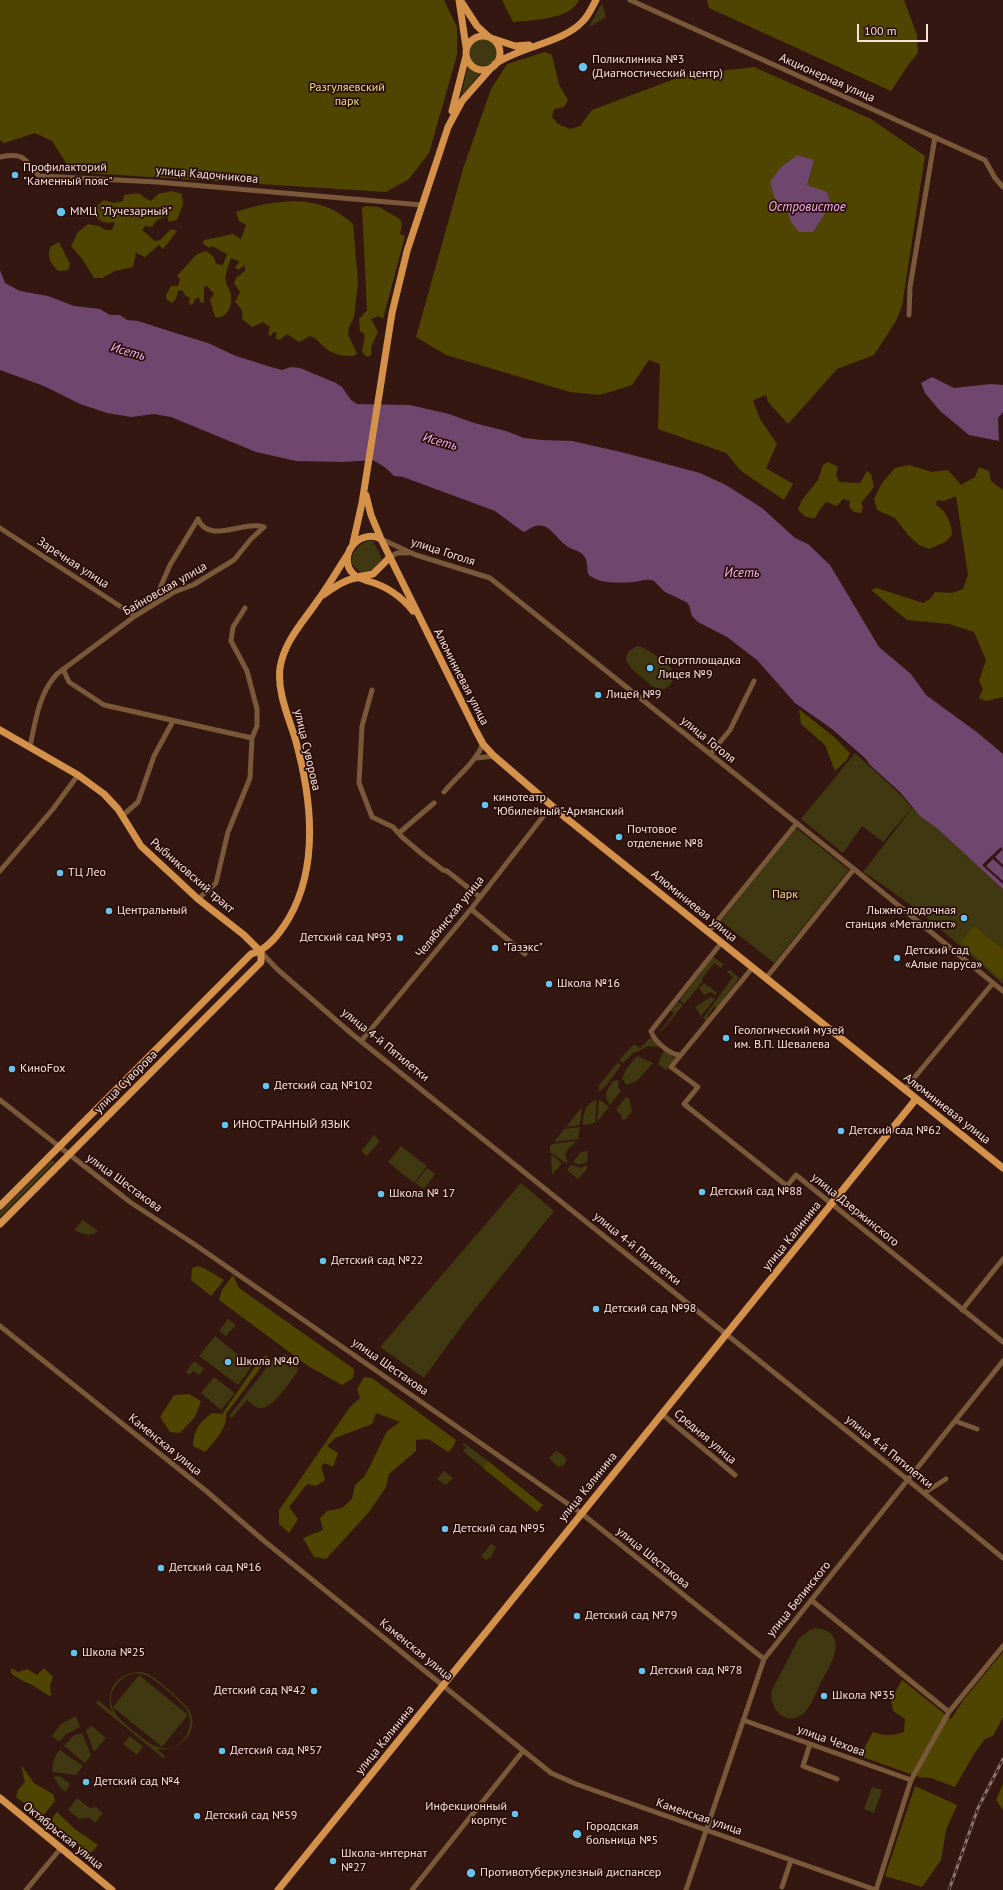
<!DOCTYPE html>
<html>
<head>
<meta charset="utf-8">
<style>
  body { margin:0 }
  #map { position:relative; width:1003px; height:1890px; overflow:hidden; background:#341711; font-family:"PT Sans",sans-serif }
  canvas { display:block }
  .scale { position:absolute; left:857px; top:24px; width:71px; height:18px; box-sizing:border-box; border:2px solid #f7e2dd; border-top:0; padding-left:5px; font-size:12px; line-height:14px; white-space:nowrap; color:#f7e2dd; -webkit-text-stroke:3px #290d08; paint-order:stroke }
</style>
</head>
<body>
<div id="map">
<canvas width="1003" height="1890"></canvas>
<div class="scale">100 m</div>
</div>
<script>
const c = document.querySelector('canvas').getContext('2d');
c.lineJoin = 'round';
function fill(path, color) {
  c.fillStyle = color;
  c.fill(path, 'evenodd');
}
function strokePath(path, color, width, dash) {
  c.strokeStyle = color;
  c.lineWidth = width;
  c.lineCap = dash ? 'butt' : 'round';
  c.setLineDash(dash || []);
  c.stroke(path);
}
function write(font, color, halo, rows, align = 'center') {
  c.font = font + ' "PT Sans",sans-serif';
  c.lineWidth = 3.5;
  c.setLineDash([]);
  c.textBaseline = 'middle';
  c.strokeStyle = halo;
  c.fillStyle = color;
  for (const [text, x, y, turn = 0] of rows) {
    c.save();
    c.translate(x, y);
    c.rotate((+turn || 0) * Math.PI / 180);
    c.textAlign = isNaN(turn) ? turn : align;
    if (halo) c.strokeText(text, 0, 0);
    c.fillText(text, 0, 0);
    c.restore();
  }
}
const green = new Path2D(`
  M602,3l4,14 -18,11z
  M469 52a14 14 0 1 1 28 0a14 14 0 1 1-28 0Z
  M468,66l5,5 7,3 -19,22z
  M371,540l2,1 8,15v4l-9,10 -12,2 -8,-8c-2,-12 8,-21 19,-24z
  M638,646c8,2 34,18 36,27 1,4 -2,9 -4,12 -3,3 -6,5 -11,4 -6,-1 -11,-6 -15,-10 -12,-9 -30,-24 -6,-33z
  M855,753l44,40 13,15 -29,34 -21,-16 -19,27 -42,-34z
  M914,806l89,79v99c-44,-40 -92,-82 -140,-112z
  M796,828l53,42 -75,93 -53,-42z
  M713,957l10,7 -2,4 -7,-5 -12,16 1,2 -19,23 -4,-4z
  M730,970l9,8 -22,30 -3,-1 -7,9 1,2 -1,3 -4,-3 30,-41 -6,-5z
  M704,983l12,9v4l-5,-4 -7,3 -5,-7z
  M711,997l4,2 -14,17 -6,-9z
  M678,1002l5,3 -21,26 -4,-3 4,1 12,-16 -3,-2z
  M650,1038l11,9 -13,-1 -11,6h-3l-11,11 -4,-3 15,-16 6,4z
  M664,1050l10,7v3l-8,10 -8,-6z
  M637,1056l16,7 -16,18 -10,4 -5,-6 4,-10z
  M618,1062l3,3 -15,21 -7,6v-7z
  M619,1080l-1,7 3,4 -11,14 -3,-4 -1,-9 7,-11z
  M626,1097l3,1 3,13 -6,8 -4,1 -1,-5 -5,-5z
  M597,1100l-2,23 -12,2c0,-10 2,-23 14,-25z
  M599,1100l4,2 6,5 -12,15z
  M582,1107l-2,18 -14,2z
  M580,1127l-2,12 -24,3 10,-13z
  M374,1135l6,6 -13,15 -6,-5z
  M576,1141c-5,7 -15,10 -8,20l-2,2 -16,-11v-5l2,-3z
  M401,1146l26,20 -13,17 -26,-21z
  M588,1151l-1,11c-4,3 -9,3 -14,0l8,-10z
  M552,1155l10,8 -10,12 -1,-19z
  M52,1160l3,2 -55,55v-5z
  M571,1165l10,3 6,-3v4l-9,10 -11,-9z
  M427,1168l8,6 -11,15 -9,-6z
  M521,1183l33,28 -88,109 -42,58 -44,-31z
  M83,1220l15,11c-8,7 -15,3 -24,-1z
  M228,1319l8,6 -10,11 -7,-5z
  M215,1336l37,30 -14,19 -39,-29z
  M285,1354l11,7 2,9 -2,4c-7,9 -24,36 -36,34 -5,0 -9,-5 -13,-8l-15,18 -3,-2 45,-58z
  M194,1361l10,8 -5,6 -6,-4 -3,4 -4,-3z
  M214,1377l21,16 -14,17 -20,-17z
  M464,1443l24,18 -5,7 -20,-17 3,-4 -4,-2z
  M556,1451l7,4 4,5 -3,5 -6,2 -9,-9z
  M444,1471l9,7 -7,7 -9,-6z
  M491,1544l5,3 -5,10 -5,3 -5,-4z
  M816,1628c36,5 14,38 4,56 -4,9 -9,23 -17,30 -17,13 -35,-5 -31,-24l27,-52 11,-8z
  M136,1672c4,0 8,0 12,2 7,3 38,30 42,37 10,23 -12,41 -33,38l8,7 -2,2 -67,-55 2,-3 14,12c-7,-20 3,-37 24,-40zM136,1673c4,1 8,1 12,3 8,4 34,26 39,34 4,8 4,18 -1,26 -4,6 -10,11 -18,12 -6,1 -12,-1 -17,-4 -9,-6 -32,-23 -37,-33 -9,-17 4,-35 22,-38z
  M139,1675l49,40 -26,32 -49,-40z
  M76,1716l4,11 -14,7 -7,8 -7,-6 9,-12z
  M92,1726l14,12 -12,14 -8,-22z
  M82,1733l9,22 -6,8 -21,-17 9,-10z
  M130,1736l13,11 -6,8 -14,-11z
  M60,1750l23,16 -7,9 -24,-3c1,-8 2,-17 8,-22z
  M56,1776l5,1 9,7 -5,8 -6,-6 -5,-9z
  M872,1787l10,3 -8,23 -10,-4z
  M77,1798l13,10 6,-1 7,6 -8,10 -6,-5 -10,1 -11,-9z`);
const forest = new Path2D(`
  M0,0h444l13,27v28l-28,98 -20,26 -23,13 -314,-20 -20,-31 -17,-8 -31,10 -4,-3z
  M502,0h77c-9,20 -47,20 -66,22z
  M707,0h197l13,35 1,18 -9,11 -18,27 -182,-83z
  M545,52l7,3 7,30 9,15 -4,7 -10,2 -2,8 6,7 12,5 10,-3 12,-16 93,-35 69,-8 117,52 54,37 -23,150 -6,15 -22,34 -37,14 -49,55 -20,-22 -2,-7 -13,5 7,19 17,25 -11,24 27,16 -9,16 -43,-29 -15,-18 -68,-24 2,-65 -11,-4 -17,25 -32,10 -30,-3 -124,-37 -30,-18 47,-168 28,-80 16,-25z
  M172,191l10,3 1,10 -6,16 -8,2 -2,-6 -10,4 -5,7 -7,-1 -3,4 13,11 5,-1 11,-11 6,2 -14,18 -4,-4 -14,12 -9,-4 -3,14 -18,4 -13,7h-8l-11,-18 -12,-14 7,-14 10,-8 11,2 6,4h7l3,-8c-9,2 -14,0 -21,-6l4,-11 6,-5 10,3 9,-2 1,-6 15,-2 6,5 6,3 7,-7z
  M295,201c25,2 39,6 58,23l5,58 -4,35 -5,10 -1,7 9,20 -4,2c-12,0 -22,-2 -30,-10 -5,-5 -7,-8 -13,-10l-11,6 -12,-8 -7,6 -5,-2 2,-5 -4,-1 -2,4 -3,-2 2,-7 -7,-5 -11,5 -10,-8c2,-8 -1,-11 -7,-17l5,-10 -6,-9 2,-5 9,-7v-6l-7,5 -3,-3 4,-4 -1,-2 -7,-3c-2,6 -7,17 -5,24 1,5 5,9 5,14 1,11 -4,23 -16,21l-5,-17 4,-6 -7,-8 -3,1v16l-4,-1 -1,-5 -4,2 -2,5 -3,1 -1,-3 1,-4 -5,-3 -3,-5 -4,1 -2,8 -4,4 -5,-3 -1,-5 5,-9h7l2,-7 -3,-3 19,-21 9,-4c6,2 10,6 11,13l7,1 4,-11 -15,-8 -2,2 -7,-4 1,-4 29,-6 8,5 5,-14 -7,-4 -3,-9c20,-7 38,-10 59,-11z
  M366,206l13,1 21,12 2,5 -2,10 5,2 -22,83 -4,-3 -8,3 7,13 -7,15v8l-4,2 -5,-5 3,-17 -5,-4 -1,-12 8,-9 -5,-102z
  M59,242l11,22 -2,6 -9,1c-9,-7 -12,-13 -9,-24z
  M828,462l10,5 -2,8 3,7 21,1 7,-12 4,3 3,13 -13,16 2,4 -2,6 -7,-1 -5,-5 1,-6 -7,-2 -6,7 -11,-4 -6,7 -5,9c-9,0 -12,-2 -17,-9l4,-9 16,-20 5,-15z
  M909,465l23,7 16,-2 13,15 14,-8 4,-10 10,4 2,10 12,9v207l-17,4 -7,-3 4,-9 -4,-8 7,-21 -12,-28 -25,-8 -42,-4 -36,-30 6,-2 46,15 7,-4 5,-7 17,1 11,-4 5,-14 -12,-79 -12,5 -7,-1 -1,5c10,5 16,19 16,30l-7,7 -16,7 -10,-4 -11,-10 -13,-17 -18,-8 -3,-11 8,-16 13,-15z
  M799,709l35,28 16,16 -4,8 -11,10 -10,-26 -24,-21z
  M974,926l29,23v28l-3,2 -39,-36z
  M198,1266c10,3 17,9 26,14l-13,16 -20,-16 1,-12z
  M233,1275l6,13 115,81 -1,9 -11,7 -34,-19 -89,-66 3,-10z
  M267,1355v4l-41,55c1,15 -11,27 -21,38l-12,-6c1,-17 6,-23 19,-33l10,1 39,-56z
  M364,1377l8,1 84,62 -3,7 -5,5 -20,-13 -12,1v11l-27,23 -3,13 -17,25 -43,47 -12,-2 -11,-19 20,-8 -3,-12 7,-7 15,-3 10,-9 3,-14 10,-9 22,-45 13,-9 -24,-9 -4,11 -37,14 -8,8 11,7 -5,14 -8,-4 -4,3 4,14 -9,6 -9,-2 -18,23 9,12 -9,14 -10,-9v-14l71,-103 10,-9 -3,-9z
  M189,1394l12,7 -6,16 -15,16 -10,-1 -10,-15 14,-22z
  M488,1461l55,44 -6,7 -54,-44z
  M1003,1652v65l-10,19 -8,3 -11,15 -19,33 -24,-9 -12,-1 -59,-21 13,-24c11,4 20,4 31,0l1,-13 -12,-8 -2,-11 11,-20 49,39 14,-21z
  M11,1668l7,4 9,-3 10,6 7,-7 9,9 -3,8 1,11c-9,-3 -15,-10 -23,-13 -7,-3 -11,-5 -17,-10z
  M21,1765l13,18 19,11 2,7 -13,16 -26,-20 2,-7 7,-8z
  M1003,1784v26l-7,-10z
  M915,1786l42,19 -11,25 -5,30 -19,27 -37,-11z
  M57,1812l18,17 23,16 -8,9 -40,-33z`);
const water = new Path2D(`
  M797,155l17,5 -7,25 20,7 4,12 -18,28h-14l-8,-10 -5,-15 -11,-8 -5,-17 10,-14z
  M0,270l5,13 15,8 28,5 26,10 26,3 10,6h10l7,5 11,1 47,15 23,7 28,13 35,11 11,3 9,-3 9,1 36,15 6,4 9,13 6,4 53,1 39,9 25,9 32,8 18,7 18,2 30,1 49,11 79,21 26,12 36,23 33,30 13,6 22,21 49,82 32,27 15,21 52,38 25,21v135l-65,-60 -18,-13 -20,-24 -30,-27 -4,-6 -34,-30 -37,-26 -38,-43 -30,-23 -29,-15 -6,-6 -3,-11 -3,-3 -21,-10 -11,-11c-7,-3 -13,0 -21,1 -13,1 -36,2 -45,-8 -1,-5 0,-13 -4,-18 -3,-5 -11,-6 -16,-9 -16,-11 -21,-32 -43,-15l-3,-1 -27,-20 -92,-34 -9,-1 -8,-8 -13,-8 -30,2 -47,-1 -40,-9 -85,-35 -17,-3 -23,3 -24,-4 -27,-9 -36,-18 -44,-16z
  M932,377l22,11 37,-4 12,1v27l-5,6 1,23 -30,-6 -29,-24 -15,-18 -4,-10z`);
const pier = new Path2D(`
  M1001,847l2,4 -1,-1 -7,7 8,8v3l-10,-9 -7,7 17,15v3l-21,-19z`);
const minor = new Path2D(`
  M630,0l355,160 10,18 8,9
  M0,157c24,-5 25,2 39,19l118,6 265,23
  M909,315l1,-28 25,-150
  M198,519c11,26 45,1 66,8
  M0,528l135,88
  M381,539l35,16 74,23 364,291 149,122
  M390,557l7,-4h11
  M153,604l17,-39 28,-46
  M245,608l-12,19 -2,14 16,30 10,38v17l-5,12
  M63,669l6,13 35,23 148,33 -2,40 -22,54 -12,51 -18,16
  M372,690l-10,36 -3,57 13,34 21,10 9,10 20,17 21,16 4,1 33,26
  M30,747c5,-25 9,-54 27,-73l78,-58 39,-24 19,-7 41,-25 17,-21 13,-12
  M710,754l20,-24 24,-49
  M476,758l18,-2
  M444,792c13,-16 31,-29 39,-48
  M122,816l16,-14 16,-46 19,-35
  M399,833l35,-30
  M0,871l53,-62 25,-34
  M471,909l54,45
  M709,931l88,-108
  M261,952l16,17 75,65 556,446 95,78
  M753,967l-82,100 27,20 -14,17 103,82 9,-11 207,167
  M766,978l88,-109
  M362,1040l109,-131 81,-104
  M680,1055c-10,0 -27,-15 -29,-24l71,-89
  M904,1090l89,-107
  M0,1100l130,102 67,44 384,267 183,146
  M962,1310l41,-51
  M0,1326l205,164 58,50 288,233 25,11 300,106
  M662,1414l73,61
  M955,1421l22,8
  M924,1493l22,-14
  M811,1600l138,112
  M743,1720l168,60
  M810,1744l-7,22 34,13
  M782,1887l9,-27
  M26,1890l35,-42
  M412,1890l111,-139
  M686,1890l78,-231 239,-298
  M876,1890l35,-110 38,-68 54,-66`);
const major = new Path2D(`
  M459,0l7,47
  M462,3l15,23 12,11
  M466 53a17 17 0 1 1 34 0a17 17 0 1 1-34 0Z
  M494,39l21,7 14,-1
  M495,64c26,-18 68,-21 88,-43 6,-6 9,-14 13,-21
  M452,111l14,-55
  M366,495l5,20 10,24
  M353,543l9,-40 30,-190 15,-62 41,-124 14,-26 30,-34
  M390,557l-17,17 -16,3c-3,-2 -6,-5 -8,-9 -8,-19 14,-39 32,-29l95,192 7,13 11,12 72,62 437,350
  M323,595c10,-7 21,-15 33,-17 4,-1 8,2 12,3 18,5 33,15 45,30
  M0,730l78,45 26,19 14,15 23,37 57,53 46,36 17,17
  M0,1206l251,-252c17,-4 29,-21 38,-36 31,-54 22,-123 6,-180 -7,-22 -18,-47 -15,-70 4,-27 24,-47 38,-68 11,-15 20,-31 30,-46
  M0,1224l261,-262v-10
  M0,1798l112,92
  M278,1890l638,-791`);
const rail = new Path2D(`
  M949,1890l29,-82 25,-49`);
const markers = [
  [583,67,5,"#65c5ee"],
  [15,175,4,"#65c5ee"],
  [61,212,5,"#65c5ee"],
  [650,668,4,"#65c5ee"],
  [598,695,4,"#65c5ee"],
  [485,805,4,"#65c5ee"],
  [619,837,4,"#65c5ee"],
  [60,873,4,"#65c5ee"],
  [109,911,4,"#65c5ee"],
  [964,918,4,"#65c5ee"],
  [400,938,4,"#65c5ee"],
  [495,948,4,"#65c5ee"],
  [897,958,4,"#65c5ee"],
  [549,984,4,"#65c5ee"],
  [726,1038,4,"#65c5ee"],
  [12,1069,4,"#65c5ee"],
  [266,1086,4,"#65c5ee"],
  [225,1125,4,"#65c5ee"],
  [841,1131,4,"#65c5ee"],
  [702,1192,4,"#65c5ee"],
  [381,1194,4,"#65c5ee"],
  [323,1261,4,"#65c5ee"],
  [596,1309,4,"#65c5ee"],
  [228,1362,4,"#65c5ee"],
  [445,1529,4,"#65c5ee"],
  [161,1568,4,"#65c5ee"],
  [577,1616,4,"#65c5ee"],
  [74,1653,4,"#65c5ee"],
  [642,1671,4,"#65c5ee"],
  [314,1691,4,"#65c5ee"],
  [824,1696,4,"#65c5ee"],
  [222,1751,4,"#65c5ee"],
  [86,1782,4,"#65c5ee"],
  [515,1814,4,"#65c5ee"],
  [197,1816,4,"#65c5ee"],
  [577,1834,5,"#65c5ee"],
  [333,1861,4,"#65c5ee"],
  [471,1873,5,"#65c5ee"]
];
const poiNames = [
  ["Поликлиника №3",592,60],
  ["(Диагностический центр)",592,74],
  ["Профилакторий",23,168],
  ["\"Каменный пояс\"",23,182],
  ["ММЦ \"Лучезарный\"",70,212],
  ["Спортплощадка",658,661],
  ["Лицея №9",658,675],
  ["Лицей №9",606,695],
  ["кинотеатр",493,798],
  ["\"Юбилейный\"-Армянский",493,812],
  ["Почтовое",627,830],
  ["отделение №8",627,844],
  ["ТЦ Лео",68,873],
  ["Центральный",117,911],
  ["Лыжно-лодочная",956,911,"right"],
  ["станция «Металлист»",956,925,"right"],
  ["Детский сад №93",392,938,"right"],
  ["\"Газэкс\"",503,948],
  ["Детский сад",905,951],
  ["«Алые паруса»",905,965],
  ["Школа №16",557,984],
  ["Геологический музей",734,1031],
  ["им. В.П. Шевалева",734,1045],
  ["КиноFox",20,1069],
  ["Детский сад №102",274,1086],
  ["ИНОСТРАННЫЙ ЯЗЫК",233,1125],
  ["Детский сад №62",849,1131],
  ["Детский сад №88",710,1192],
  ["Школа № 17",389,1194],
  ["Детский сад №22",331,1261],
  ["Детский сад №98",604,1309],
  ["Школа №40",236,1362],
  ["Детский сад №95",453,1529],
  ["Детский сад №16",169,1568],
  ["Детский сад №79",585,1616],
  ["Школа №25",82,1653],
  ["Детский сад №78",650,1671],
  ["Детский сад №42",306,1691,"right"],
  ["Школа №35",832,1696],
  ["Детский сад №57",230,1751],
  ["Детский сад №4",94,1782],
  ["Инфекционный",507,1807,"right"],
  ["корпус",507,1821,"right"],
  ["Детский сад №59",205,1816],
  ["Городская",586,1827],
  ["больница №5",586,1841],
  ["Школа-интернат",341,1854],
  ["№27",341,1868],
  ["Противотуберкулезный диспансер",480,1873]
];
const streetNames = [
  ["Акционерная улица",827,78,24],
  ["улица Кадочникова",207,175,5],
  ["улица Гоголя",443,552,18],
  ["Заречная улица",73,563,33],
  ["Байновская улица",165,589,-30],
  ["Алюминиевая улица",461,677,63],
  ["улица Гоголя",708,740,39],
  ["улица Суворова",307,750,77],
  ["Рыбниковский тракт",192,876,41],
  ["Алюминиевая улица",694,906,39],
  ["Челябинская улица",450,917,-51],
  ["улица 4-й Пятилетки",385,1045,39],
  ["улица Суворова",126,1082,-45],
  ["Алюминиевая улица",947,1109,38],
  ["улица Шестакова",124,1183,36],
  ["улица Дзержинского",855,1210,39],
  ["улица Калинина",792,1236,-51],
  ["улица 4-й Пятилетки",637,1249,39],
  ["улица Шестакова",390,1367,35],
  ["Средняя улица",705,1437,40],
  ["Каменская улица",165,1445,39],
  ["улица 4-й Пятилетки",889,1452,39],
  ["улица Калинина",588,1487,-51],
  ["улица Шестакова",653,1558,39],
  ["улица Белинского",799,1599,-51],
  ["Каменская улица",416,1650,39],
  ["улица Калинина",385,1740,-51],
  ["улица Чехова",831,1741,20],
  ["Каменская улица",699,1817,19],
  ["Октябрьская улица",63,1836,39]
];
const parkNames = [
  ["Разгуляевский",347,88],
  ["парк",347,102],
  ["Парк",785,895]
];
const waterNames = [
  ["Островистое",807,207],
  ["Исеть",128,352,16],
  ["Исеть",440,442,16],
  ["Исеть",742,573]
];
fill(green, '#403810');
fill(forest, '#4f4400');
fill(water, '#6e466e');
fill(pier, '#341711');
strokePath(minor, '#795939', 5);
strokePath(major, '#d4914a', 7);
strokePath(rail, '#8d746f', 3);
strokePath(rail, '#290d08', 1.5, [4.5]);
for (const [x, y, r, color] of markers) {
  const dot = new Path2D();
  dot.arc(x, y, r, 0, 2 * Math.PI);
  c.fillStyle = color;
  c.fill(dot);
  strokePath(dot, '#290d08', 1.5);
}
write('12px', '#f7e2dd', '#290d08', poiNames, 'left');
write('12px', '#f7e2dd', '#290d08', streetNames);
write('12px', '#f1df88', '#290d08', parkNames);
write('italic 13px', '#f5b5f4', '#290d08', waterNames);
</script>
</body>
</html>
